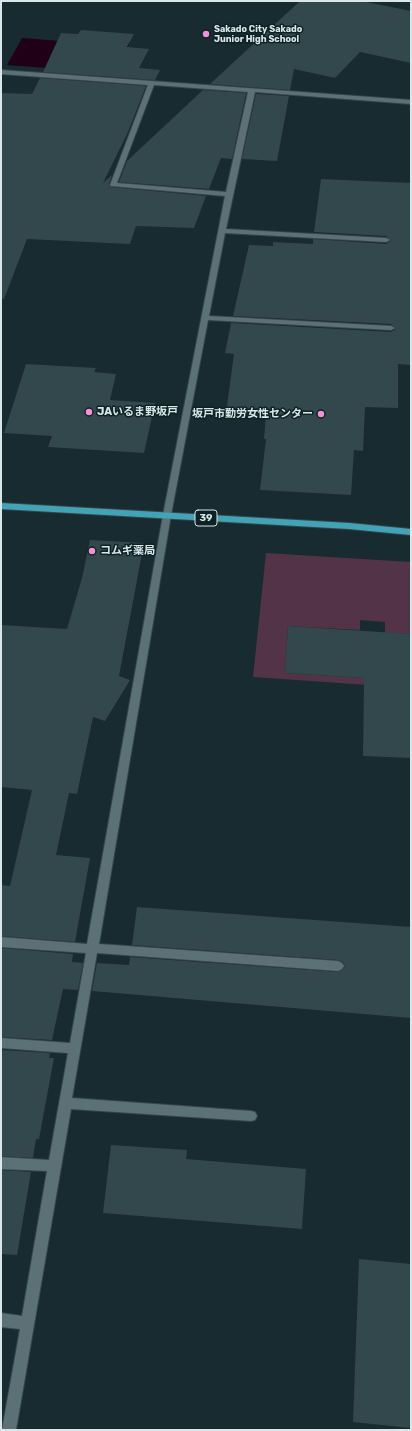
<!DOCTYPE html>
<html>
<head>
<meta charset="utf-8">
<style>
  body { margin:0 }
  #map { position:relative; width:412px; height:1431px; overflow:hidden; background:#172b30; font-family:Rubik,sans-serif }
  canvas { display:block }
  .frame { position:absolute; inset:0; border:2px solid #dae6e9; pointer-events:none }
</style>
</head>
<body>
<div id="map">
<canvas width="412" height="1431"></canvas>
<div class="frame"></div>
</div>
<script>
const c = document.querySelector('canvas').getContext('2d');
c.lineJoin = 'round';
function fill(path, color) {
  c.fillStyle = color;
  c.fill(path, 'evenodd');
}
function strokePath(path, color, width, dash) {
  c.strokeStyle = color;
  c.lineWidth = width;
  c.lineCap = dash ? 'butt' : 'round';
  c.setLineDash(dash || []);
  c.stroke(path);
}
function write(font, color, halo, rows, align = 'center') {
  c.font = font + ' Rubik,"Noto Sans JP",sans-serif';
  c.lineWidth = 3;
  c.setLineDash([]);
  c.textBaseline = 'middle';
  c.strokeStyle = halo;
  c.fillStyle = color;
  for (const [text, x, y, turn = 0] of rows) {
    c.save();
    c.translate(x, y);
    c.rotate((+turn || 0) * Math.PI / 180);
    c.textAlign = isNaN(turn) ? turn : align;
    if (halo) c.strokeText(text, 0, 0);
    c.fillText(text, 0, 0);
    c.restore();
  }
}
const green = new Path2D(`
  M266,553l145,9v72l-26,-1v-11l-25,-2v10l-72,-4 -3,47 126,8v7l-158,-11z`);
const water = new Path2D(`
  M76,37l54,5 -15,31 -108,-8 15,-27 52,4z`);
const building = new Path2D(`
  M300,1h61l50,10v52l-51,-11 -25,26 -41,-9 -4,21 -80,-6z
  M81,30l53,4 -7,13 22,2 -10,19 21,2 -5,10 -112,-8 18,-39 17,1z
  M40,78l106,8 -18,46 -25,51 9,-8 -3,9 2,3 95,9 -12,32 -58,-2 -6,18 -103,-5 -23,60h-3v-206l31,1z
  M203,90l43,3 -14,66 -11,-1 -12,31 -90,-7 8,-21z
  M256,94l33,2 -12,65 -35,-2z
  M321,179l90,4v182l-13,-1v44l-33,-1 -2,44 -9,-1 -3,45 -91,-5 6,-51h-2l2,-24 -40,-2 8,-59 -9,-1 6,-30 160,9 5,-3 -5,-5 -158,-8 16,-71 24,1v-4l40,2v-5l73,5 5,-3 -5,-5 -72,-4z
  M26,364l70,4 -2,4 22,2 -6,26 45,3 -11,50 -96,-6 4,-11 -48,-3z
  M90,540l54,3 -25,133 11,4 -25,41 -12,-4 -16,77 -8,-1 -13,62 34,3 -15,84 -74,-6v-51l9,1 22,-96 -31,-3v-162l66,4 15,-51z
  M288,626l123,8v124l-48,-2 1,-78 -79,-5z
  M137,907l274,20v91l-319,-27 5,-28 32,2 1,-8 208,15 7,-5 -2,-5 -5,-2 -206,-15z
  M1,948l72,6 -1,8 11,1 -5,27 -15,-1 -11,51 -51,-3z
  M1,1050l49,3 -1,5h5l-15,81h-3l-3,19 -32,-2z
  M111,1145l76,5 -1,9 120,10 -4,60 -199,-16z
  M1,1170l30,2 -14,83 -16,-1z
  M359,1259l52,5v164l-58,-6z`);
const minor = new Path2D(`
  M1,70l410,30v4l-156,-12 -29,137 160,9 4,2 -4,2 -161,-9 -16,83 182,10 4,2 -4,2 -183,-10 -37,195 -72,429 239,17 4,2 2,3 -2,3 -4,2 -241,-18 -25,145 179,13 4,1 2,4 -2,4 -4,1 -180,-12 -55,321h-14l18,-101 -19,-2v-14l21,3 25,-145 -46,-2v-12l48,3 19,-107 -67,-5v-10l69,5 16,-90 -85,-6v-10l86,7 76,-429 62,-319 -114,-10 -1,-1 38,-100 -147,-11zM154,85l94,7 -22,100 -109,-9z`);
const major = new Path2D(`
  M1,503l348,20 62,6v6l-62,-6 -348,-20z`);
const markers = [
  [206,34,4,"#f491d4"],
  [89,412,4,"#f491d4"],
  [321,414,4,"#f491d4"],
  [92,551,4,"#f491d4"]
];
const farPoinames = [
  ["Sakado City Sakado",214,29],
  ["Junior High School",214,39]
];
const shields = [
  [206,518,22]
];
const shieldNames = [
  ["39",206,518]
];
const poiNames = [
  ["JAいるま野坂戸",97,412],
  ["坂戸市勤労女性センター",313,414,"right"],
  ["コムギ薬局",100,551]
];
fill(green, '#533348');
fill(water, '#200017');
fill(building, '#33484d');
strokePath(minor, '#36464a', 2);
strokePath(major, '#36464a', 2);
fill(minor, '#5b7176');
fill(major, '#42a3b6');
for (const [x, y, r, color] of markers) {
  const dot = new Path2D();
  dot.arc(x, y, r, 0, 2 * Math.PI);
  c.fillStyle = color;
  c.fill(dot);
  strokePath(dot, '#0d2226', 1.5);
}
write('bold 9px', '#dae6e9', '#0d2226', farPoinames, 'left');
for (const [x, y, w] of shields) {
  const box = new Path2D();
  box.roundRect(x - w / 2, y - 8, w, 16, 3);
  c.fillStyle = '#0d2226';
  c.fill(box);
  strokePath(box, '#dae6e9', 1);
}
write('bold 10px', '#dae6e9', null, shieldNames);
write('bold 11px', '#dae6e9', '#0d2226', poiNames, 'left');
</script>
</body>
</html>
